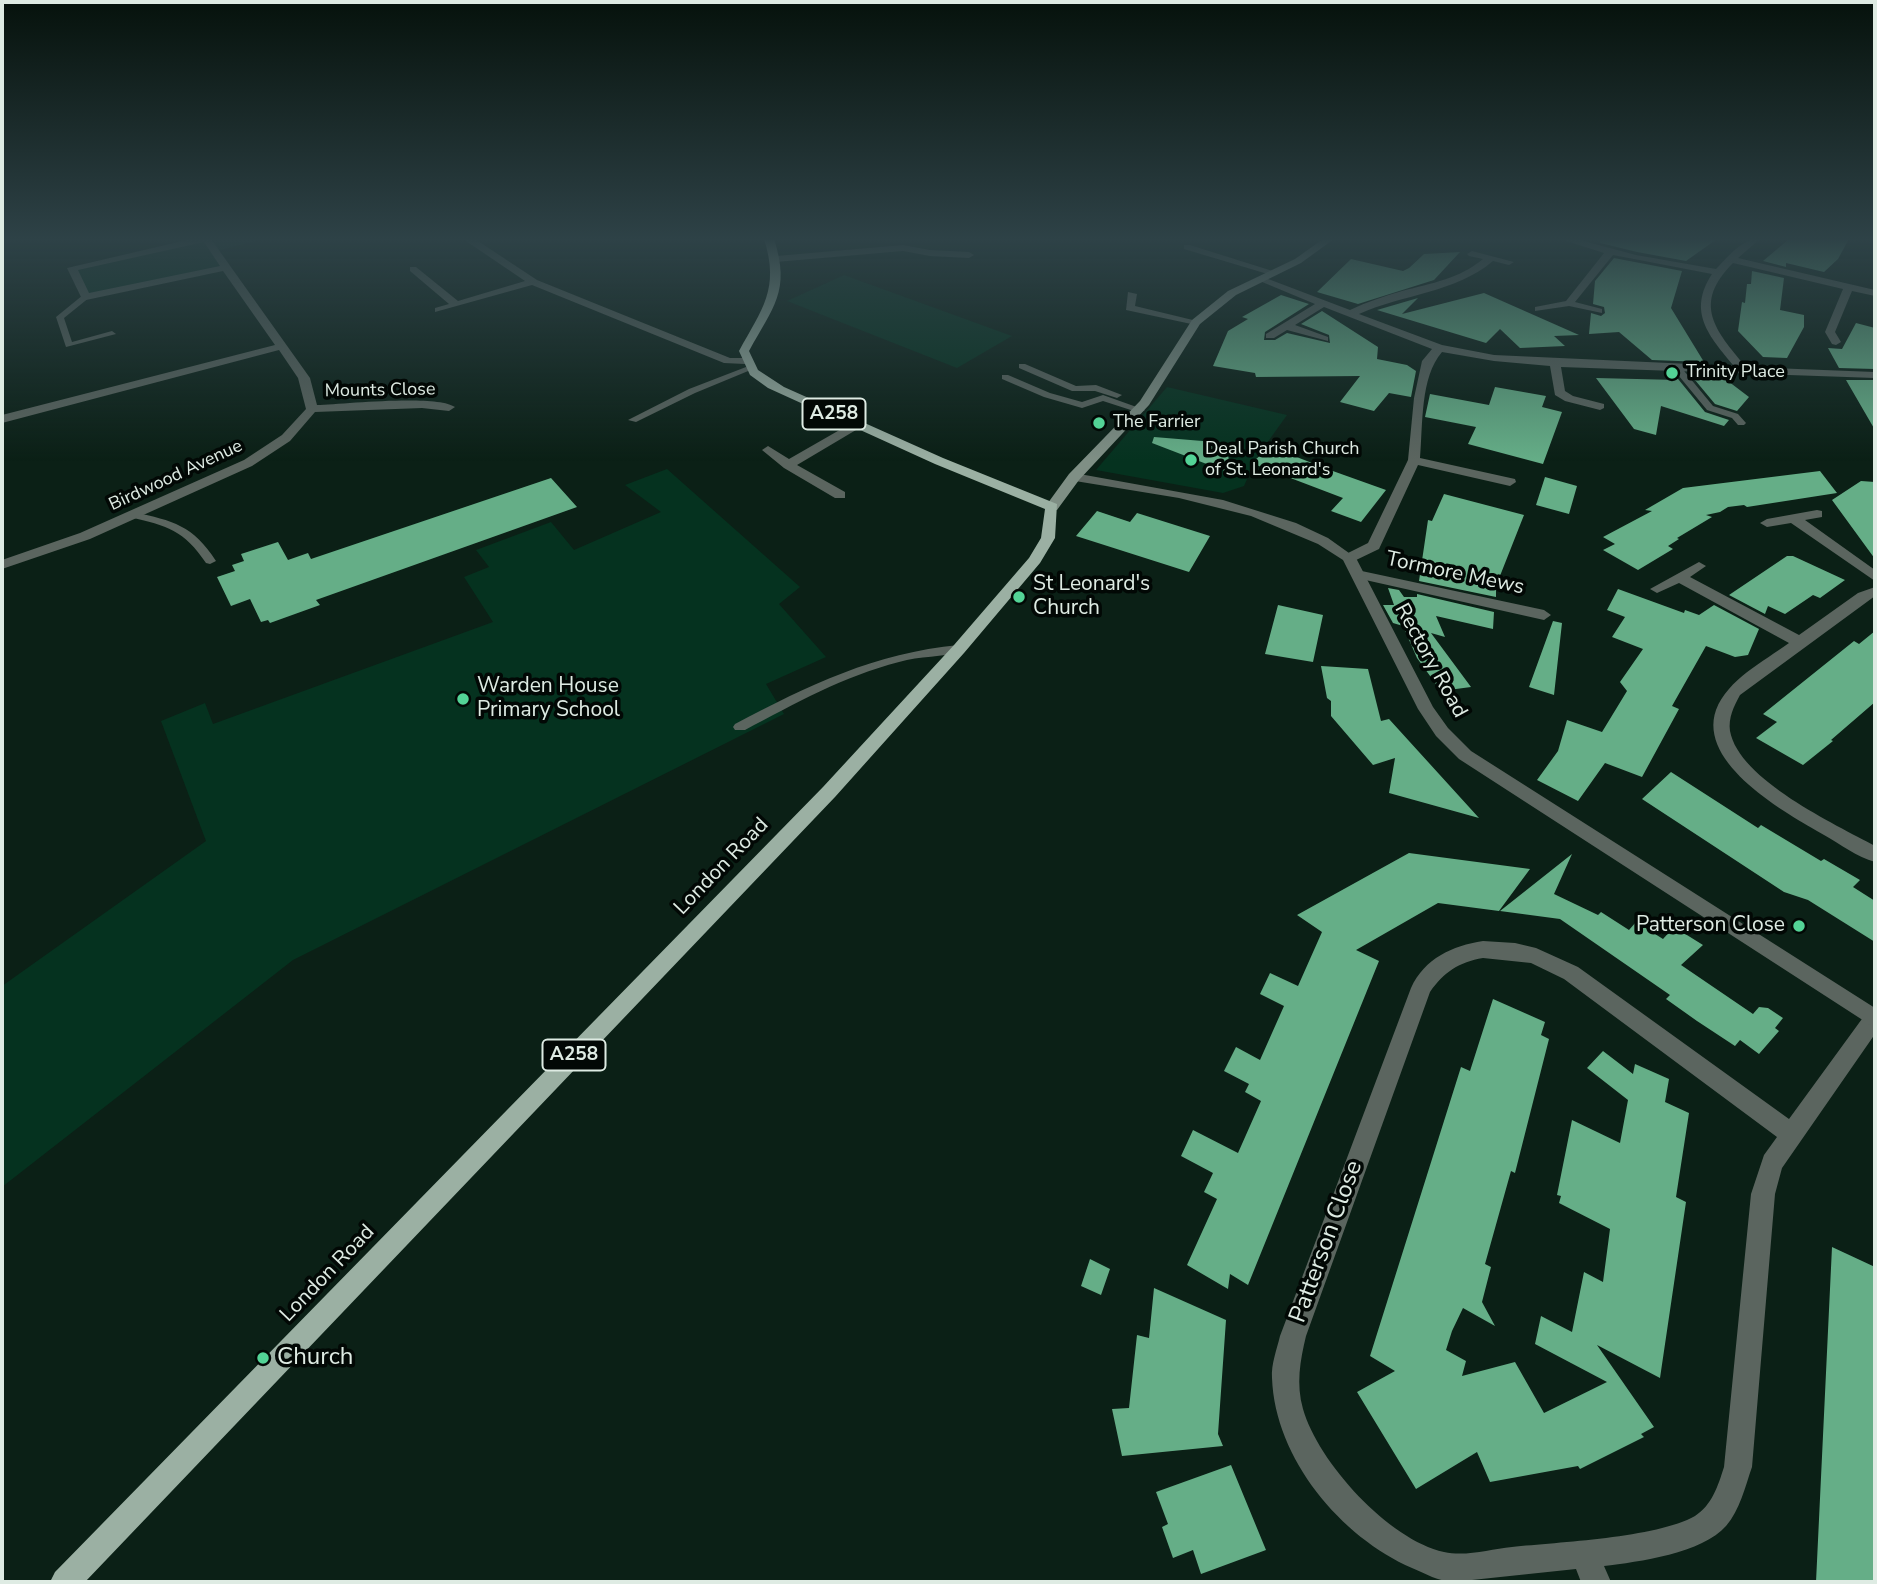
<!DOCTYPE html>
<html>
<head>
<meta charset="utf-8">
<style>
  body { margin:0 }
  #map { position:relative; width:1877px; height:1584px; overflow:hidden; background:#0b2016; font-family:"Nunito Sans",sans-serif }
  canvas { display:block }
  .frame { position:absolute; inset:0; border:4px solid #deebe3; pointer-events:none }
</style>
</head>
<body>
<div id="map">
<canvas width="1877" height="1584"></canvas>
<div class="frame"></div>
</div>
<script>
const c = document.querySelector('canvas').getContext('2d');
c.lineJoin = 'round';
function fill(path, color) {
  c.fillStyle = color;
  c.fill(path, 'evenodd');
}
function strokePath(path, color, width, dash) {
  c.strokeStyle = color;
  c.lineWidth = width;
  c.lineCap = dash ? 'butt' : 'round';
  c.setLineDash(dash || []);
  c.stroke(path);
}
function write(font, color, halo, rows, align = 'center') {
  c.font = font + ' "Nunito Sans",sans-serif';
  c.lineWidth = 7;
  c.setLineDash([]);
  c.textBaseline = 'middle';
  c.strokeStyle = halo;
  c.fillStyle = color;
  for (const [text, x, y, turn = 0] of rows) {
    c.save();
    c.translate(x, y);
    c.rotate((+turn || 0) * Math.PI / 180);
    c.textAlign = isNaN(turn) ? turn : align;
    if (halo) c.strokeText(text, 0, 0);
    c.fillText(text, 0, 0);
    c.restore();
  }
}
const green = new Path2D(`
  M205,239l4,4 16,-4h38l-46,12 10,16 -141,30 -14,-29z
  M844,275l168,61 -55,32 -170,-67z
  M1167,387l120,28 -30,42 -13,29 -21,7 -127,-23z
  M667,469l133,118 -21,17 47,53 -60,27 18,30 -491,246 -291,227v-201l204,-145 -45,-120 44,-18 8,21 280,-102 -29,-45 25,-10 -13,-17 75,-28 23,28 87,-38 -36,-27z`);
const building = new Path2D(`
  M1600,239h117l-31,22 -49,-9 -37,-9z
  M1789,239h60l-11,20 -14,13 -38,-9v4l-23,-6z
  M1460,252l-26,28 -76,24 -41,-12 34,-33 52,12 6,-3 15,-14z
  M1614,258l68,13 -11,37 33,54 -52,-2 -33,-28 -30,2 2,-21 10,3 4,-3 -1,-6 -11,-3 2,-23z
  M1752,271l32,7 -4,32 24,5v12l-17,31 -24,-1 -25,-26 4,-29 3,1 2,-19h4z
  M1484,293l95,42 -25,1 11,10 -45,2 -20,-19 -14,14 -109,-33 41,-12 -16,16z
  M1281,295l28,9 -44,28 -1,8h11l12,-7 43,10 -1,-8 -28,-11 21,-13 56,36 -1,12 30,6 9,6 -5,26 -22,-4 -15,18 -34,-9 20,-26 -104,1 -1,-4 -42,-7 15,-35 20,-12 -6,-2z
  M1856,323l19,5v41l-36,-1 -11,-20 14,1z
  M1669,373l5,1 31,38 24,8 -5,6 -63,-20 -5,29 -22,-6 -38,-51 81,2z
  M1690,374l30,1 29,22 -12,14 -22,-7z
  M1846,380h29v50z
  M1495,387l51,9 -4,11 20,5 -19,52 -75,-20 8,-17 -51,-10 5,-23 59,11z
  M1154,437l73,6 3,30 -78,-30z
  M1271,447l59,23 56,20 -25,32 -30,-11 12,-13 -92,-35z
  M1820,471l17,22 -90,14 -3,-2 -16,2 -8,5 -14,3 6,2 -35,21 2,1 -11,7 5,3 -35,21 -35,-20 12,-6 -12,-7 49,-26 -7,-1 38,-22z
  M1545,477l32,9 -8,28 -33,-9z
  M551,478l26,29 -261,93 4,5 -50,18 -2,-3 -7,2 -11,-23 -19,7 -14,-29 18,-6 -3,-6 12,-4 -3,-7 37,-12 10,18 20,-7 3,6z
  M1861,481l14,1v77l-43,-59z
  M1444,494l80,21 -28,71v11l-77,-16 9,-61 4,1z
  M1097,511l33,11 7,-9 73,23 -21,36 -113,-36z
  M1787,556h6l52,24 -25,18 -7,-3 -28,19 -17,-8 -3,8 -36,-19z
  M1388,588l11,2 5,7h13v-3l77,18 -1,17 -57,-13 9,21 -14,-4 40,54 -30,4 -24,-33 -14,-32 -10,-3 -10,-18h11z
  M1618,589l66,24 1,-3 14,5 15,-10 45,24 -11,26 -13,2 -29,-11 -34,60 7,3 -37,68 -37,-14 -27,38 -41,-21 21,-29 9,-31 35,12 25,-41 -7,-9 23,-33 -31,-12 13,-20 -18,-7z
  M1278,605l45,10 -10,47 -48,-8z
  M1553,621l9,2 -8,72 -25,-8z
  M1875,631v71l-44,38 2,1 -30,24 -47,-27 21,-16 -14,-8 91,-73 5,3z
  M1321,666l47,3 13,52 8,-2 90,99 -90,-25 6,-35 -22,7 -42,-49v-15l-4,-3z
  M1671,772l87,56 3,-3 60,36 3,-2 36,21 -7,7 22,14v41l-67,-42 -24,-8 -142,-93z
  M1409,853l121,16 -31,42 -61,-8 -82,47 23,11 -131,324 -18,-11 -2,15 -41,-24 30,-66 -13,-7 9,-19 -32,-17 12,-26 45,23 23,-52 -16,-9 4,-8 -25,-13 12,-24 24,13 24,-54 -24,-12 10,-21 28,13 24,-54 -25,-17z
  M1572,854l-18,40 44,21 3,-3 28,18 7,-8 27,17 11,-12 29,18 -22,20 72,49 6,-7 9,1 15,10 -8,10 4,3 -20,23 -19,-14 -5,6 -38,-25 -31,-22 4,-4 -110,-76 -60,-8z
  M1493,999l52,23 -4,13 8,4 -34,134 -4,-2 -26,93 6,3 -9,35 13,24 -32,-18 -11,23 -6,19 20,11 -4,15 53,-14 29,51 63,-31 -72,-38 6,-28 31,16 12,-60 19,10 7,-53 -51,-26 2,-7 -4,-1 15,-75 48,23 8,-43 -41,-32 16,-17 30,23 2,-10 34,15 -4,23 24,11 -13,84 10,5 -26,176 -63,-33 57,82 -13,7 3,3 -64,32 -2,-3 -88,16 -13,-30 -61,37 -59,-97 38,-21 -25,-15 91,-289 9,4z
  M1832,1247l43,20v315h-59z
  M1090,1259l20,10 -9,26 -20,-9z
  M1154,1288l72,32 -8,114 5,12 -101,10 -10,-47 17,-1 8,-73 12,3z
  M1231,1465l35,85 -65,24 -8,-24 -20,8 -11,-31 6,-3 -12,-32z`);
const service = new Path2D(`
  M83,295l7,2 -26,21 8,24 40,-11 4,3 -50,13 -10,-30z
  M1019,364h6l51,22 20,-1 26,10 -5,3 -22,-7h-23l-53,-23z
  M1674,366h6l33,40 25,8 8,9 -2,2h-6l-6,-7 -25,-8 -33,-40z
  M746,367l7,2 -58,24 -59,29 -8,-2 61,-31z
  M1002,375h6l42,18 32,9 21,-7 42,15 -5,3 -37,-12 -21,7 -38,-11 -42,-18z
  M134,512c39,9 59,13 82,49l-6,3 -4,-1c-22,-33 -39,-37 -76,-46l-1,-2z
  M959,645l6,4 -2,3c-21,5 -43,4 -64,10 -55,14 -105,42 -154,68h-10l-2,-3 2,-3c74,-39 140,-71 224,-79z`);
const minor = new Path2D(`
  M191,239h20l99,139 7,27c26,-1 120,-11 138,2l-6,4 -27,-3 -107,4 -25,29 -38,25 -162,73 -88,30v-9l78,-27 164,-73 38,-25 24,-26 -8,-31 -19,-28 -277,73v-8l273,-70 -52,-74 -137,29 -5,-3 -14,-29zM204,242l16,24 -131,27 -11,-23z
  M463,239h12l62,41 193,78h15l6,3 -6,3 -21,-1 -192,-78 -97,27v-4l14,-4 -39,-33v-4h6l42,34 67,-20z
  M1560,239h16l60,16 80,14c12,-12 25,-30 44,-30l-22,19 137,32v6l-23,-5 -17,41 6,10 -5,3 -4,-1 -7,-12 18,-43 -110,-26c-41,41 -18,67 13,104l129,5v6l-314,-11 4,24 8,5 31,8v4l-4,2 -35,-9 -10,-6 -5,-29 -56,-5 -52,-9c-22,25 -19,73 -22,106l95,21 1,3 -6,4 -92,-21 -39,84 -25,12h-10v-6l24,-12 40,-83 6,-62 8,-37 10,-12 -108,-42 -29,18 33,12v4l-41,-11 -13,8h-8v-4l49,-30 -60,-25 8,-2 87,33c17,-8 34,-14 52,-19 30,-8 57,-12 81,-32l-14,-3 -2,-2 5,-3 42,11 -5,3 -16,-4c-38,32 -90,33 -134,53l83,31 52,10 240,11c-25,-30 -47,-54 -22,-92l-99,-19 -38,47 27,7v4l-33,-7 -34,5v-4l31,-6 38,-48z
  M903,245l27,5 39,2 5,3 -5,3 -39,-2 -27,-5 -127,11 -5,-3 5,-3z
  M1184,245h6l89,28 -8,2 -87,-26z
  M1128,292l9,2 -2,12 66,16 -5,3 -70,-15z
  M857,420l6,4 -2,3 -64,38 48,27v6h-10l-51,-30 -22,-18 6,-4 21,13z
  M1817,510l5,1v6l-17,3 70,50v11l-84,-58 -24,4 -7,-4 7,-4z
  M1699,562l7,4 -16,11 109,58 59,-42 17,-6v9l-135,99c-6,11 -12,23 -10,36 9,49 105,93 145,115v16c-18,-5 -35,-18 -51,-27 -38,-22 -127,-71 -108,-125 12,-31 47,-48 73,-67l-110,-60 -22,10 -7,-4z
  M1357,570l187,40 7,5 -7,5 -192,-43v-6z
  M1483,941l32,2 21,5 42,19 211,152 78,-107 8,-2v24l-93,134 -7,26 -23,273c-7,20 -12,43 -26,59 -23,27 -88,36 -122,40l7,16h-30l-5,-13 -123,13c-15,-1 -27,-8 -41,-14 -71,-31 -137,-109 -140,-190 -1,-14 5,-29 8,-42l131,-348c14,-30 41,-42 72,-47zM1483,958l48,5 33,16 213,158 -13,18 -13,39 -27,273c-6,19 -12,38 -29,49 -39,22 -137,26 -183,31 -22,2 -46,10 -68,5 -55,-12 -126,-90 -141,-143 -7,-25 -3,-48 3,-73l124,-344c14,-20 29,-30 53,-34z`);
const tertiary = new Path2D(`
  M1074,473l149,27 73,23 32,15 28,20 77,149 15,21 23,23 404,257v20l-416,-269 -23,-23 -18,-27 -75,-149 -25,-16 -67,-28 -72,-18 -110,-18 -1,-3z`);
const secondary = new Path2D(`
  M1323,239h11l-33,24 -65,32 -36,29 -51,81 -70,75 -22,30h-10l-2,-3 24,-33 71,-73 52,-81 36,-29 67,-32z`);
const primary = new Path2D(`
  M764,239h10c17,52 -1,68 -25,112l9,19 26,17 159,71 114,46 -2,34 -15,25 -76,90 -129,144 -750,785h-35l5,-10 768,-785 131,-142 75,-87 12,-20 4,-29 -110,-45 -167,-76 -18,-13 -11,-24c23,-42 41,-62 25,-112z`);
const markers = [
  [1672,373,7,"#53d396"],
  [1099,423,7,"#53d396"],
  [1191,460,7,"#53d396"],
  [1019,597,7,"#53d396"],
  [463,699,7,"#53d396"],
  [1799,926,7,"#53d396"],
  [263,1358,7,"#53d396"]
];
const farPoinames = [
  ["Trinity Place",1686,373],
  ["The Farrier",1113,423],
  ["Deal Parish Church",1205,450],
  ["of St. Leonard's",1205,471]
];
const farStreetnames = [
  ["Mounts Close",380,391,-1],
  ["Birdwood Avenue",176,476,-25]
];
const shields = [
  [834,414,63],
  [574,1055,63]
];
const shieldNames = [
  ["A258",834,414],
  ["A258",574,1055]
];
const streetNames = [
  ["Tormore Mews",1455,574,12],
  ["Rectory Road",1430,661,61],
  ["London Road",722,867,-46],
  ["London Road",328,1274,-46]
];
const poiNames = [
  ["St Leonard's",1033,585],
  ["Church",1033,609],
  ["Warden House",477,687],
  ["Primary School",477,711],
  ["Patterson Close",1785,926,"right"]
];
const nearStreetnames = [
  ["Patterson Close",1327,1242,-70]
];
const nearPoinames = [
  ["Church",277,1358]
];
fill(green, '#05321f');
fill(building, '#65ae87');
fill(service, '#5b655f');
fill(minor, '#5b655f');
fill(tertiary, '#5b655f');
fill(secondary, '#7f8f85');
fill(primary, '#9bb0a3');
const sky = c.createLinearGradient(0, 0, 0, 461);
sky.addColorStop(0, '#06120c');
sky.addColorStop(0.52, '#2e4247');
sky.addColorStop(1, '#2e424700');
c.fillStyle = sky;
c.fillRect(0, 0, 1877, 461);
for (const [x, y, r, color] of markers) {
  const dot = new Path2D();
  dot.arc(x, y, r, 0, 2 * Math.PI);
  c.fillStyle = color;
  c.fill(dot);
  strokePath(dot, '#020805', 2.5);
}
write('18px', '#deebe3', '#020805', farPoinames, 'left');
write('18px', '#deebe3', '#020805', farStreetnames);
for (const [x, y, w] of shields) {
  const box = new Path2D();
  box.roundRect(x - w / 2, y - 15.5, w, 31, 5);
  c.fillStyle = '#020805';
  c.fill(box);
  strokePath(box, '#deebe3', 2);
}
write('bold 19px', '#deebe3', null, shieldNames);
write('21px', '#deebe3', '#020805', streetNames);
write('21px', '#deebe3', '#020805', poiNames, 'left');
write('24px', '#deebe3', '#020805', nearStreetnames);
write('24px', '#deebe3', '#020805', nearPoinames, 'left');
</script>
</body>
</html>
